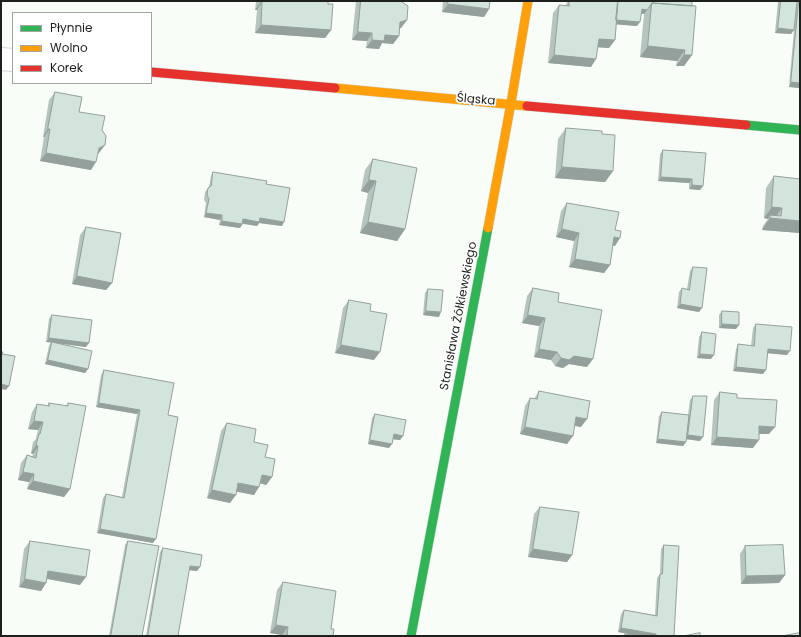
<!DOCTYPE html>
<html>
<head>
<meta charset="utf-8">
<style>
  body { margin:0 }
  #map { position:relative; width:801px; height:637px; overflow:hidden; background:#f8fdf7; font-family:Poppins,sans-serif }
  canvas { display:block }
  .frame { position:absolute; inset:0; border:2px solid #1d201c; pointer-events:none }
  .legend { position:absolute; left:12px; top:12px; width:140px; height:72px; box-sizing:border-box; background:#fff; border:1px solid #a5a6a4; margin:0; padding:5px 7px; list-style:none; font-size:12px; color:#1d201c }
  .legend li { display:flex; align-items:center; gap:8px; height:20px }
  .legend b { width:20px; border:1px solid #a5a6a4 }
</style>
</head>
<body>
<div id="map">
<canvas width="801" height="637"></canvas>
<div class="frame"></div>
<ul class="legend">
<li><b style="height:5px;background:#30b455"></b>Płynnie</li>
<li><b style="height:5px;background:#ff9f0a"></b>Wolno</li>
<li><b style="height:5px;background:#e5322d"></b>Korek</li>
</ul>
</div>
<script>
const c = document.querySelector('canvas').getContext('2d');
c.lineJoin = 'round';
function strokePath(path, color, width, dash) {
  c.strokeStyle = color;
  c.lineWidth = width;
  c.lineCap = dash ? 'butt' : 'round';
  c.setLineDash(dash || []);
  c.stroke(path);
}
function fill(path, color) {
  c.fillStyle = color;
  c.fill(path, 'evenodd');
}
function write(font, color, halo, rows, align = 'center') {
  c.font = font + ' Poppins,sans-serif';
  c.lineWidth = 3.5;
  c.setLineDash([]);
  c.textBaseline = 'middle';
  c.strokeStyle = halo;
  c.fillStyle = color;
  for (const [text, x, y, turn = 0] of rows) {
    c.save();
    c.translate(x, y);
    c.rotate((+turn || 0) * Math.PI / 180);
    c.textAlign = isNaN(turn) ? turn : align;
    if (halo) c.strokeText(text, 0, 0);
    c.fillText(text, 0, 0);
    c.restore();
  }
}
const street = new Path2D(`
  M1,59l12,1`);
const fast = new Path2D(`
  M746,125l54,5
  M411,636l77,-408`);
const slow = new Path2D(`
  M335,88l192,18
  M488,228l23,-125 17,-102`);
const jam = new Path2D(`
  M151,72l184,16
  M527,106l219,19`);
const wall = new Path2D(`
  M257,1h71l3,29 -6,8 -70,-5 2,-23h-2l1,-8z
  M356,1h46l5,19 -6,8h-2v8l-6,8 -11,-1 -3,6 -13,-1 1,-7 -15,-1z
  M443,1h47l-1,8 -5,8 -42,-5z
  M568,1h124v54l-8,11h-8l1,-5 -37,-4 4,-43h-3l-4,12 -21,-2 -1,16 -6,8 -11,-1 -7,20 -43,-4 5,-50 6,-8 6,1z
  M778,1h22v87l-11,-1 5,-57 -3,4 -16,-1z
  M55,92l24,20 20,41h-1l-7,17 -51,-9 4,-24h-1l6,-37z
  M566,128l47,43 -8,11 -50,-4 3,-39z
  M663,150l40,36 -3,4 -11,-1v-6l-31,-2 2,-27z
  M373,159l32,70 -8,12 -37,-8 8,-40 -7,-2 4,-21z
  M213,172l53,12 16,42 -23,-3 -2,3 -14,-2 -3,4 -21,-3 1,-5 -16,-3 2,-14 -2,-3 1,-8 4,-5 2,-11z
  M774,176l26,57 -38,-3 1,-4 5,-7 -4,-1 2,-30z
  M567,203l48,27v16h-2l-3,19 -6,8 -35,-6 5,-26 -18,-4 5,-26z
  M86,227l26,56 -6,7 -34,-6 8,-49z
  M693,267l6,45 -22,-4 2,-16 3,-4 5,1 3,-18z
  M533,288l25,14 29,65 -18,-3 -6,4 -8,-2 -4,-6 -17,-3 5,-31 -17,-3 5,-27z
  M428,289l11,28 -16,-2 2,-22z
  M349,300l21,11 4,49 -39,-7 8,-45z
  M722,311l14,18 -17,-1v-13z
  M52,315l34,32 -27,-4 29,26 -3,4 -40,-9 4,-18 2,-4h-5l3,-23z
  M756,324l31,31 -19,-2 -5,21 -30,-3 3,-22 2,-5 13,2 2,-18z
  M702,332l9,27 -14,-1 2,-21z
  M104,370l64,45 -15,128 -56,-10 6,-35 3,-4 16,3 15,-83 -41,-7 5,-32z
  M539,391l42,36 -6,-1 -8,18 -47,-10 5,-28 5,-8 4,1z
  M720,392l17,6 32,36h-10l-6,14 -42,-3 3,-45z
  M693,396l7,45 -14,-2v3l-3,4 -27,-3 3,-27 3,-4 26,3 2,-15z
  M49,403l17,3 2,-3 2,86 -6,8 -37,-8 2,-7 -11,-2 3,-17 6,-8 5,2 1,-3 -2,-1 2,-11 3,-3 2,-9 -10,-1 4,-17 5,-8 10,2z
  M375,414l28,22 -3,4 -7,-1 -4,9 -21,-4 4,-26z
  M227,423l27,19 18,35 -6,8 -6,-2 -6,12 -18,-4 -6,12 -23,-5 14,-67z
  M540,507l32,48 -5,7 -39,-5 6,-43z
  M30,541l50,44 -33,-6 -1,4 -5,8 -22,-4 5,-38z
  M128,541l14,95h-33l16,-91z
  M664,545l10,91h-35l-21,-4 3,-18 3,-4 31,5 2,-37 3,-4 1,-25z
  M745,546l40,29 -6,8 -38,1 -1,-30z
  M163,548l34,23 -8,-1 -11,66h-32l14,-84z
  M283,582l48,47 2,7h-51v-1l-12,-2 7,-43z`);
const shadedWall = new Path2D(`
  M261,2h1l-5,8h-2z
  M448,4l41,5 -5,8 -42,-5z
  M642,9l5,1 -3,4 -5,-1z
  M407,20l-6,8 -7,2 6,-8z
  M614,20l26,2 -3,4 -26,-2z
  M261,25l70,5 -6,8 -70,-5z
  M778,28l16,2 -3,4 -16,-1z
  M358,32l14,1 -5,8 -15,-1z
  M385,35l14,1 -6,8 -11,-1 -3,6 -13,-1 6,-8z
  M599,39l16,1 -6,8 -16,-1z
  M648,46l37,4 -8,11 -37,-4z
  M554,55l42,4 -5,8 -43,-4z
  M684,55h8l-8,11h-8z
  M791,82l9,1v5l-11,-1z
  M48,129h2l-6,8h-1z
  M105,145l-6,8 -6,3 6,-8z
  M46,153l50,9 -5,8 -51,-9z
  M562,167l51,4 -8,11 -50,-4z
  M661,177l31,2 -3,4 -31,-2z
  M369,180l7,1 -8,12 -7,-2z
  M692,185l11,1 -3,4 -11,-1z
  M772,207l10,1 -8,11 26,2v12l-38,-3 8,-12v-3l-2,4 -4,-1z
  M206,213l16,2 -2,5 -16,-3z
  M260,218l24,4 -2,4 -23,-3 -2,3 -17,-3 3,-4z
  M222,221l20,3 -2,4 -21,-3z
  M368,222l37,7 -8,12 -37,-8z
  M562,229l17,4 -5,8 -18,-4z
  M614,237l6,1 -5,8 -6,-1z
  M575,259l35,6 -6,8 -35,-6z
  M77,276l35,7 -6,7 -34,-6z
  M680,304l22,4 -3,4 -22,-4z
  M426,311l15,1 -2,5 -16,-2z
  M528,315l17,3 -6,8 -17,-3z
  M722,324l17,1 -3,4 -17,-1z
  M49,338l40,5 -3,4 -40,-5z
  M341,345l39,7 -6,8 -39,-7z
  M539,349l18,3 -6,8 -17,-3z
  M768,349l22,2 -3,4 -22,-2z
  M700,354l14,1 -3,4 -14,-1z
  M574,356l19,3 -6,8 -18,-3 -6,4 -8,-2 6,-8z
  M48,360l40,9 -3,4 -40,-9z
  M736,367l30,3 -3,4 -30,-3z
  M1,384l8,2 -3,4 -5,-1z
  M99,403l41,7 -3,4 -41,-7z
  M576,417l11,2 -6,8 -10,-2z
  M34,421l9,1 -5,8 -10,-1z
  M759,426l16,1 -6,7h-15z
  M525,427l48,9 -6,8 -47,-10z
  M394,434l9,2 -3,4 -9,-1z
  M688,435l15,2 -3,4 -15,-2z
  M717,437l42,3 -6,8 -42,-3z
  M658,439l28,3 -3,4 -27,-3z
  M370,440l22,4 -3,4 -21,-4z
  M36,445l2,1 -5,8 -2,-1z
  M23,472l11,2 -5,8 -11,-2z
  M262,475l10,2 -6,8 -10,-3z
  M33,481l37,8 -6,8 -37,-8z
  M238,483l21,4 -5,8 -21,-4z
  M212,490l24,5 -6,8 -23,-5z
  M100,529l56,10 -3,4 -56,-10z
  M533,549l39,6 -5,7 -39,-5z
  M190,566l10,1 -3,4 -10,-1z
  M48,571l38,6 -6,8 -37,-7z
  M785,575l-6,8 -38,1 5,-8z
  M25,579l21,4 -5,8 -22,-4z
  M276,625l12,2 -6,8 -12,-2z
  M621,628l35,6 -1,2h-16l-21,-4z`);
const building = new Path2D(`
  M261,1h67v3h5l-2,26 -70,-5 1,-23h-1z
  M361,1h41v1l6,4 -1,14 -7,2 -1,14 -14,-1 -1,6 -12,-1v-7l-14,-1z
  M448,1h42l-1,8 -41,-5z
  M569,1h49l-3,39 -16,-1 -3,20 -42,-4 5,-50 10,1z
  M618,1h74v5l-40,-3 -5,7 -5,-1 -2,13 -24,-2z
  M781,1h16l-3,29 -16,-2z
  M799,1h1v82l-9,-1z
  M652,3l44,3 -4,49h-8l1,-5 -37,-4z
  M55,92l27,5 -3,15 26,4 -3,14 4,6 -1,9 -6,3 -3,14 -50,-9 4,-24h-2z
  M566,128l36,3v3l13,1 -2,36 -51,-4z
  M663,150l43,3 -3,33 -11,-1v-6l-31,-2z
  M373,159l44,9 -12,61 -37,-7 8,-41 -7,-1z
  M213,172l54,9 -1,3 24,4 -6,34 -24,-4 -1,4 -16,-3 -1,5 -20,-3v-6l-16,-2 3,-14 -2,-4 1,-7 3,-2z
  M774,176l26,3v42l-30,-3v-3l11,1 1,-8 -10,-1z
  M567,203l52,9 -4,18 6,1 -1,7 -6,-1 -4,28 -35,-6 4,-26 -17,-4z
  M86,227l35,6 -9,50 -35,-7z
  M693,267l14,1 -5,40 -22,-4 2,-16 7,2z
  M533,288l26,5 -1,9 44,8 -9,49 -19,-3 -5,4 -8,-2 -4,-6 -18,-3 6,-31 -17,-3z
  M428,289l15,1 -2,22 -15,-1z
  M349,300l22,4 -1,7 17,3 -7,38 -39,-7z
  M722,311l17,1v13l-17,-1z
  M52,315l40,5 -3,23 -40,-5z
  M756,324l36,3 -2,24 -22,-2 -2,21 -30,-3 2,-23 16,2z
  M702,332l14,2 -2,21 -14,-1z
  M52,342l40,9 -4,18 -40,-9z
  M1,352h2l-1,2 13,2 -6,30 -8,-2z
  M104,370l70,13 -6,32 10,2 -22,122 -56,-10 6,-35 18,4 16,-88 -41,-7z
  M539,391l51,10 -3,18 -11,-2 -3,19 -48,-9 5,-29 7,1z
  M720,392l17,2v4l40,2 -2,27 -16,-1v14l-42,-3z
  M693,396h14l-4,41 -15,-2z
  M49,403l19,3v-3l18,3 -16,83 -37,-8 1,-7 -11,-2 4,-17 9,3 2,-12 -2,-1 3,-11h1l3,-12 -9,-1 3,-17 12,2z
  M662,412l27,3 -3,27 -28,-3z
  M375,414l31,6 -3,16 -9,-2 -2,10 -22,-4z
  M227,423l29,6 -2,13 14,3 -3,12 10,2 -3,18 -10,-2 -3,12 -21,-4 -2,12 -24,-5z
  M540,507l39,5 -7,43 -39,-6z
  M30,541l60,9 -4,27 -38,-6 -2,12 -21,-4z
  M128,541l31,5 -17,90h-31z
  M664,545l15,1 -5,90h-18v-2l-35,-6 3,-18 33,6 3,-42h2z
  M783,545l2,30 -39,1 -1,-30z
  M163,548l39,7 -2,12 -10,-1 -12,70h-30z
  M283,582l53,9 -5,38h3l-1,7h-46l1,-9 -12,-2z
  M700,633v3h-16z
  M800,633v3h-18z
  M625,634l14,2h-14z`);
const streetNames = [
  ["Śląska",476,100,5],
  ["Stanisława Żółkiewskiego",459,316,-79]
];
strokePath(street, '#d3d7d3', 24);
strokePath(fast, '#d3d7d3', 10);
strokePath(slow, '#d3d7d3', 10);
strokePath(jam, '#d3d7d3', 10);
strokePath(street, '#fefffe', 22);
strokePath(fast, '#30b455', 9);
strokePath(slow, '#ff9f0a', 9);
strokePath(jam, '#e5322d', 9);
fill(wall, '#b5c4be');
fill(shadedWall, '#94a09b');
fill(building, '#d3e4dd');
strokePath(building, '#94a09b', 1);
write('12px', '#1d201c', '#fff', streetNames);
</script>
</body>
</html>
